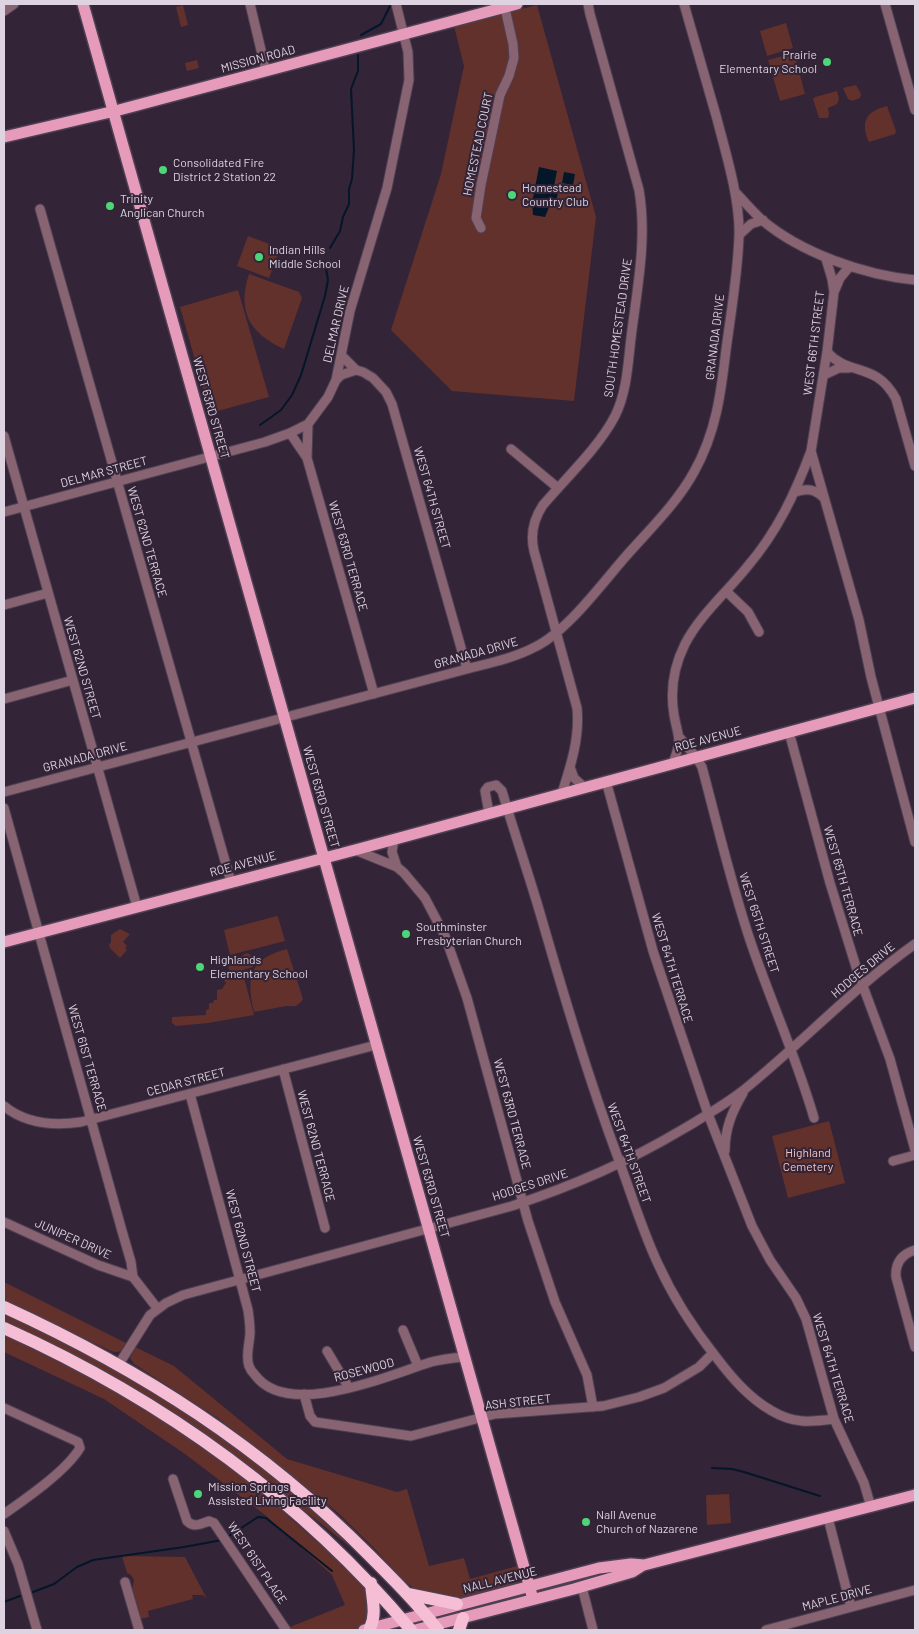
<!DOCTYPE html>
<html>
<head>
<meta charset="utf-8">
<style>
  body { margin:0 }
  #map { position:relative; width:919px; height:1634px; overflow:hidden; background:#332437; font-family:Barlow,sans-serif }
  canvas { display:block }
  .frame { position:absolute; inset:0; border:5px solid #ded4e1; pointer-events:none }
</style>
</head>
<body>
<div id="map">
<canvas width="919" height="1634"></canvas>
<div class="frame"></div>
</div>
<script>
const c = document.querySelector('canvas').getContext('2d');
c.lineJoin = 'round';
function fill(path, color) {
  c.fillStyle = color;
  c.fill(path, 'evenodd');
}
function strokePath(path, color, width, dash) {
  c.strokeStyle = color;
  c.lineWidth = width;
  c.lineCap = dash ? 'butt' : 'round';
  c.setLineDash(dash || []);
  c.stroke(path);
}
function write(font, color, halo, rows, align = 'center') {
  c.font = font + ' Barlow,sans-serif';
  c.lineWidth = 4;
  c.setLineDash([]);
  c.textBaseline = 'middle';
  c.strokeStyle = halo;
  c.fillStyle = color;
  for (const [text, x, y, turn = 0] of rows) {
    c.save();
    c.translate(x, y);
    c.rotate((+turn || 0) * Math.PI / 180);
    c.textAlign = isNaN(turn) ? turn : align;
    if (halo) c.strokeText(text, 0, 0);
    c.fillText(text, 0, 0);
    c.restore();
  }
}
const green = new Path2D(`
  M183,5l5,20 -7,2 -5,-20z
  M537,5l59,212 -22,184 -122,-10 -61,-61 50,-156 23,-108 -10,-40z
  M786,23l7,25 -26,8 -7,-25z
  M794,53l11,41 -25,7 -12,-41z
  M197,60l2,8 -12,3 -2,-8z
  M856,85l5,9 -1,4 -8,3 -4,-2 -5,-11z
  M837,91l2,8 -2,5 -9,4 1,6 -1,4h-9l-6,-19 2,-2z
  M887,106l9,25 -1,3 -26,8c-9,-20 -3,-31 18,-36z
  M248,236l32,12 -11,30 -32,-12z
  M249,274l50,18 3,6 -18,51c-35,-16 -47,-38 -35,-75z
  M238,290l31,107 -59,16 -30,-106z
  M277,916l1,1 7,24 -55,14 -6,-25z
  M120,929l10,5 -7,8 4,4 -2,2 2,2 -7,8 -10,-10 -1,-4 2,-1v-8z
  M287,949l16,50 -2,3 -5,4h-10l-32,6c-8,-35 -5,-53 33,-63z
  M246,953l4,1 3,13 -11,3 12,45 -46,8 -32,3 -4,-3v-6l34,-2v-5l3,-1v-6h4l1,-3h3v-10l5,-1 4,-6 -5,-7 3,-4h5l-1,-15 14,-1z
  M829,1121l16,62 -57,15 -16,-62z
  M4,1282l122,61c-4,7 -6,11 -15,8l-107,-50z
  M4,1314l80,37 96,56 97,71 74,66 -2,2 -117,-93 -58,-39 -170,-91z
  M4,1335l95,47 50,30 47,30 56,42 84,75 27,26 3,7 4,24 -7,12 -8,2h-64l-1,-3 55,-22 -13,-30 -67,-60 -80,-61 -81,-55 -100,-47z
  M135,1347l39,19 113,93 110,33 10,-3 22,77 35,-8 6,21 47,-13 3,13 -4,6 -56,13 -7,1 -38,-10 -11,-8 -30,-33 -37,-36 -63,-51 -56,-43 -84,-54 -4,-6z
  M729,1494l2,29 -24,2 -1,-30z
  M122,1556l63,1 22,42 -4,-4h-11l1,4 -45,12 1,6 -10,2 -7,-28 2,-11 -3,-5 -4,-2z`);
const water = new Path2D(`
  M539,167l18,4 -4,20 5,2 -3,13 -5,-1 -5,12 -12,-2 -1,-12z
  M564,172l11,2 -2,11 -11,-2z`);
const stream = new Path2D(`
  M361,35l20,-11 10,-20
  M330,248l10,-17 3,-14 6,-13v-15l3,-10 2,-29 -3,-61 7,-18v-16
  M260,425l21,-15 11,-15 9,-20 24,-79 3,-16 -3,-17
  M712,1468l20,1 12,3 76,24
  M226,1538l32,-21 8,1 66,53
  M33,1592l21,-8 23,-17 16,-7 91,-13 38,-7
  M4,1602l16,-6`);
const minor = new Path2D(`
  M250,4l16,67
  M885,4l30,106
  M4,11l10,-7
  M735,192c9,9 17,19 27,28 39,33 102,55 153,60
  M40,209l191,673
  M481,228l-5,-10 5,-33 19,-90 9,-19 5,-18 -1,-14 -9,-40
  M739,235l12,-11 12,-4
  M826,259l6,20 2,13 -7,60 -16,99 48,169 12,57 44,165
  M835,290l5,-12 10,-12
  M827,352c22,25 49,9 69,47l19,67
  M341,355l15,15 7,2 10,6 13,14 6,12 75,265
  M824,375l15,-7h10
  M336,380l5,-5 15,-5
  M308,424l-1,34 67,236
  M290,433l17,25
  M4,436l133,471
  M511,449l47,39
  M795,492c13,-4 20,-3 29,6
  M4,512l261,-70 25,-9 18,-9 20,-27 8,-17 14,-69 37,-123 22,-108 -1,-28 -12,-48
  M727,592l21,20 11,20
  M4,605l44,-12
  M4,699l69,-19
  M789,732l41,151 27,87 33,89 25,91
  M680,738l16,19 6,10c16,60 30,121 50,179 20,58 45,113 62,172
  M673,763c10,-25 5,-25 1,-48 -4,-24 0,-49 11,-71 15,-29 42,-52 62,-77 30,-35 48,-73 64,-116
  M570,767l4,11 10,9
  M606,781l47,170 55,163 44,112 18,34 26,38 10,21 28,100 30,64 7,24
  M4,792l463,-123c23,-6 47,-11 68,-22 32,-15 68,-65 92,-92 23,-26 50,-52 67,-83 22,-39 27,-79 32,-122 5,-38 12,-77 13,-115 1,-36 -13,-81 -22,-116 -11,-39 -22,-77 -33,-115
  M562,793c9,-28 18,-56 15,-85l-43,-157c-4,-17 -1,-31 9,-46 23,-27 56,-58 72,-89 13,-26 13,-57 17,-86 6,-46 15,-93 7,-140l-49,-176 -2,-10
  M4,808l118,423 9,31 2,15 24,31
  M489,813l-4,-22 3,-4 8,-2 6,6c12,41 26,81 38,122 24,83 48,164 78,245 13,35 24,72 40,106 15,33 35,64 58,93 16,21 33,41 56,54 22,13 38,11 62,8
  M394,839l-2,13 5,15
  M355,850l42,17 7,6 21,25 20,38 22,62 61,223 27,81 32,73 6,32
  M283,1069l42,159
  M190,1094l58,216c1,7 2,15 2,22 0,11 -5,23 -1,34 1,3 4,7 6,9 33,45 134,0 176,-13 11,-3 22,-4 33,-5
  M4,1106c22,18 50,20 77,16l295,-77
  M725,1151c0,-23 7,-39 18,-58
  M893,1161l22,-6
  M4,1222l94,43 35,12
  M915,1250c-13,4 -20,13 -19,27l19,70
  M403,1330l15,36
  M327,1351l22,37
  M119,1364l31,-49 16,-12 17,-8 329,-89c63,-21 116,-44 173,-78 20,-12 41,-24 60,-39 58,-47 109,-102 170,-145
  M304,1394l6,22 5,6 96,14 84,-22 108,-8 36,-9 25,-9 35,-21 14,-14
  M4,1408l74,34 2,6c-14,23 -53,50 -76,66
  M173,1479l14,42c7,7 14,3 22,0l5,2 72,107
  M828,1518l23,89
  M4,1531l14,33 19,66
  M125,1582l14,48
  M582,1587l11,43
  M766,1630l149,-40`);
const major = new Path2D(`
  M83,4l450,1595
  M4,137l115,-27 398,-106
  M4,942l351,-92 560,-152
  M364,1630l235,-62 32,-4 13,1 271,-70
  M415,1630l159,-41 58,-17 11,-7`);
const highway = new Path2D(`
  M4,1307c138,63 258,140 365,248 24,24 48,48 69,75
  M4,1328c158,71 295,169 407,302
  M408,1594l49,10
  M370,1628c7,-14 2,-29 1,-45
  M459,1630l4,-12`);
const markers = [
  [827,62,5,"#4cd677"],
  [163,170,5,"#4cd677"],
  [512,195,5,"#4cd677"],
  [110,206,5,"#4cd677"],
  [259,257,5,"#4cd677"],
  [406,934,5,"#4cd677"],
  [200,967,5,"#4cd677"],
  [198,1494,5,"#4cd677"],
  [586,1522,5,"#4cd677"]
];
const poiNames = [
  ["Prairie",817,55,"right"],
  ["Elementary School",817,69,"right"],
  ["Consolidated Fire",173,163],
  ["District 2 Station 22",173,177],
  ["Homestead",522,188],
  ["Country Club",522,202],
  ["Trinity",120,199],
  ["Anglican Church",120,213],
  ["Indian Hills",269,250],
  ["Middle School",269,264],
  ["Southminster",416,927],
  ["Presbyterian Church",416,941],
  ["Highlands",210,960],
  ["Elementary School",210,974],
  ["Mission Springs",208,1487],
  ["Assisted Living Facility",208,1501],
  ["Nall Avenue",596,1515],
  ["Church of Nazarene",596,1529]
];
const streetNames = [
  ["MISSION ROAD",258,59,-15],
  ["HOMESTEAD COURT",478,144,-78],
  ["DELMAR DRIVE",336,324,-77],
  ["SOUTH HOMESTEAD DRIVE",618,328,-82],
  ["GRANADA DRIVE",715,337,-83],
  ["WEST 66TH STREET",814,343,-83],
  ["WEST 63RD STREET",211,408,74],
  ["DELMAR STREET",104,472,-15],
  ["WEST 64TH STREET",432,498,74],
  ["WEST 62ND TERRACE",147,542,74],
  ["WEST 63RD TERRACE",348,556,74],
  ["GRANADA DRIVE",476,653,-16],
  ["WEST 62ND STREET",82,668,74],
  ["ROE AVENUE",708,739,-15],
  ["GRANADA DRIVE",85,757,-15],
  ["WEST 63RD STREET",321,797,74],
  ["ROE AVENUE",243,864,-15],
  ["WEST 65TH TERRACE",843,881,74],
  ["WEST 65TH STREET",759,923,72],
  ["WEST 64TH TERRACE",672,968,73],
  ["HODGES DRIVE",863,970,-40],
  ["WEST 61ST TERRACE",87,1058,74],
  ["CEDAR STREET",186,1082,-15],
  ["WEST 63RD TERRACE",512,1114,75],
  ["WEST 62ND TERRACE",316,1146,75],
  ["WEST 64TH STREET",629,1153,70],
  ["HODGES DRIVE",530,1185,-18],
  ["WEST 63RD STREET",431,1187,74],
  ["JUNIPER DRIVE",73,1239,24],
  ["WEST 62ND STREET",243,1241,75],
  ["WEST 64TH TERRACE",833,1368,73],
  ["ROSEWOOD",364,1370,-15],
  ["ASH STREET",518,1402,-6],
  ["WEST 61ST PLACE",257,1563,56],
  ["NALL AVENUE",500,1580,-14],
  ["MAPLE DRIVE",837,1598,-15]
];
const parkNames = [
  ["Highland",808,1153],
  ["Cemetery",808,1167]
];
fill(green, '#63312c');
fill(water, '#041629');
strokePath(stream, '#041629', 2);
strokePath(minor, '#4e4052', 11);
strokePath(major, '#4e4052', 14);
strokePath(highway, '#4e4052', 15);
strokePath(minor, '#886372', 9);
strokePath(major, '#e69bbb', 11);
strokePath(highway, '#f6bed4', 12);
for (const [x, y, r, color] of markers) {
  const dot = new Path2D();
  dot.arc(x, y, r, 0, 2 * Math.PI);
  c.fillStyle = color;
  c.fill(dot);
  strokePath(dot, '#332437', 2);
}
write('12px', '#ded4e1', '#332437', poiNames, 'left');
write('12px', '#ded4e1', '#332437', streetNames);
write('12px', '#f7c4be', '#332437', parkNames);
</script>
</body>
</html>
